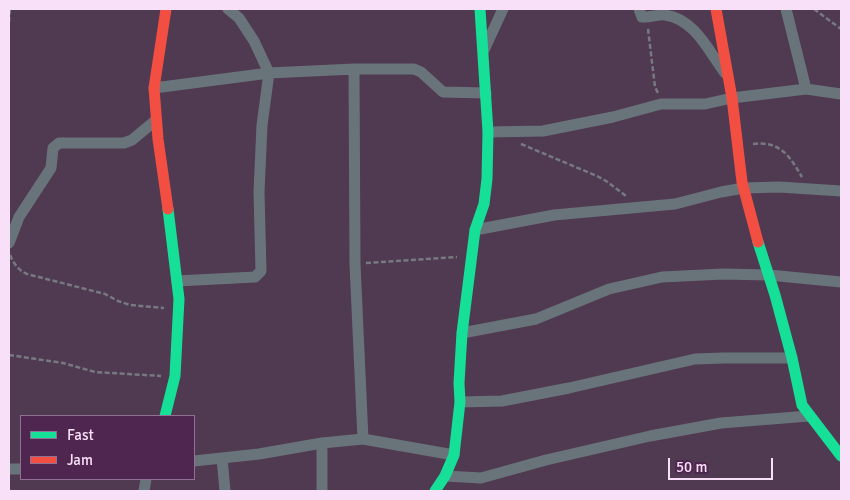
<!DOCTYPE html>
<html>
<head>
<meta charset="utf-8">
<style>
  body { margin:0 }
  #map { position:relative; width:850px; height:500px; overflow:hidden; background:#503a51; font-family:Signika,sans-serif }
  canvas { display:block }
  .frame { position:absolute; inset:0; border:10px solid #f9e0f9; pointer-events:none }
  .legend { position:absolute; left:20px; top:415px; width:175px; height:65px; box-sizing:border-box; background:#4e2650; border:1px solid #927094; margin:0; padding:6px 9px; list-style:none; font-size:15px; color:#f9e0f9 }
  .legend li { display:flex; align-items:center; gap:10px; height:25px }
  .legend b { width:25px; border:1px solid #927094 }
  .scale { position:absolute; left:668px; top:458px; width:105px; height:22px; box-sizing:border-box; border:2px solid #f9e0f9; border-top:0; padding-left:6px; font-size:15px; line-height:18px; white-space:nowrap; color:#f9e0f9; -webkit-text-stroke:4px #4e2650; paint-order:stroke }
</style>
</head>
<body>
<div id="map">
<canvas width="850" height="500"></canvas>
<div class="frame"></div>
<ul class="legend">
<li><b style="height:6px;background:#16e098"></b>Fast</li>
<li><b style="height:6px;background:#f24e42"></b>Jam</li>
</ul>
<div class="scale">50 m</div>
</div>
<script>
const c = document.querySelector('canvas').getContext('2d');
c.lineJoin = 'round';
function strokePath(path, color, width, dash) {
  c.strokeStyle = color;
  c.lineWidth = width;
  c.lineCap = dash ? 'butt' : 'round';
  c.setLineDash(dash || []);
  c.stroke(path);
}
const path = new Path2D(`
  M814,9l27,20
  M9,22l1,-13
  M648,29l7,58 3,6
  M521,144l76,32 9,5 20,15
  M753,144c27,-3 36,11 49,33
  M10,255c4,9 8,15 17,19l78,20 13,7 12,4 34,3
  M366,263l91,-6
  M9,355l54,8 32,9 66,4`);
const street = new Path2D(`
  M639,9l3,8c8,1 16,-3 23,-2 30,4 44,37 60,58
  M786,9l20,80
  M484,50l19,-41
  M354,69l1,195 8,175
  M154,88l115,-15 85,-4h60l7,3 22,20 43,1
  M488,132l55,-1 70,-14 48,-13h44l27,-6 74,-9 35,5
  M475,230l79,-15 121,-11 46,-12 23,-4 35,-1 62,4
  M9,243l10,-26 32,-49 2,-20 6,-5h65l8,-3 24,-20
  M177,281l78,-4 6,-6 -2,-79 3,-67 7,-52 -15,-32 -15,-23 -11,-9
  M462,333l74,-14 73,-30 53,-12 61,-3 46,1 72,7
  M460,402l42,-1 67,-13 126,-29 29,-1h68
  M322,443v48
  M222,458l3,33
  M194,461l65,-7 63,-11 41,-4 91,16
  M9,469h12
  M445,476l36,2 65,-18 104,-24 71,-13 88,-7
  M144,491l2,-12`);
const fast = new Path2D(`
  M758,242l17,53 17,63 10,47 39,51
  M165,416l10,-40 4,-77 -11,-90
  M435,491l10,-15 9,-21 6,-53 -1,-19 3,-50 13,-103 9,-26 3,-25 1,-47 -8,-123`);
const jam = new Path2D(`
  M166,9l-12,79 4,51 10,70
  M716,9l16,89 10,84 16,60`);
strokePath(path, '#777981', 2.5, [5, 2.5]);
strokePath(street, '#69747a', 11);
strokePath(fast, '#16e098', 11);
strokePath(jam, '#f24e42', 11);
</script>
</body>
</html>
